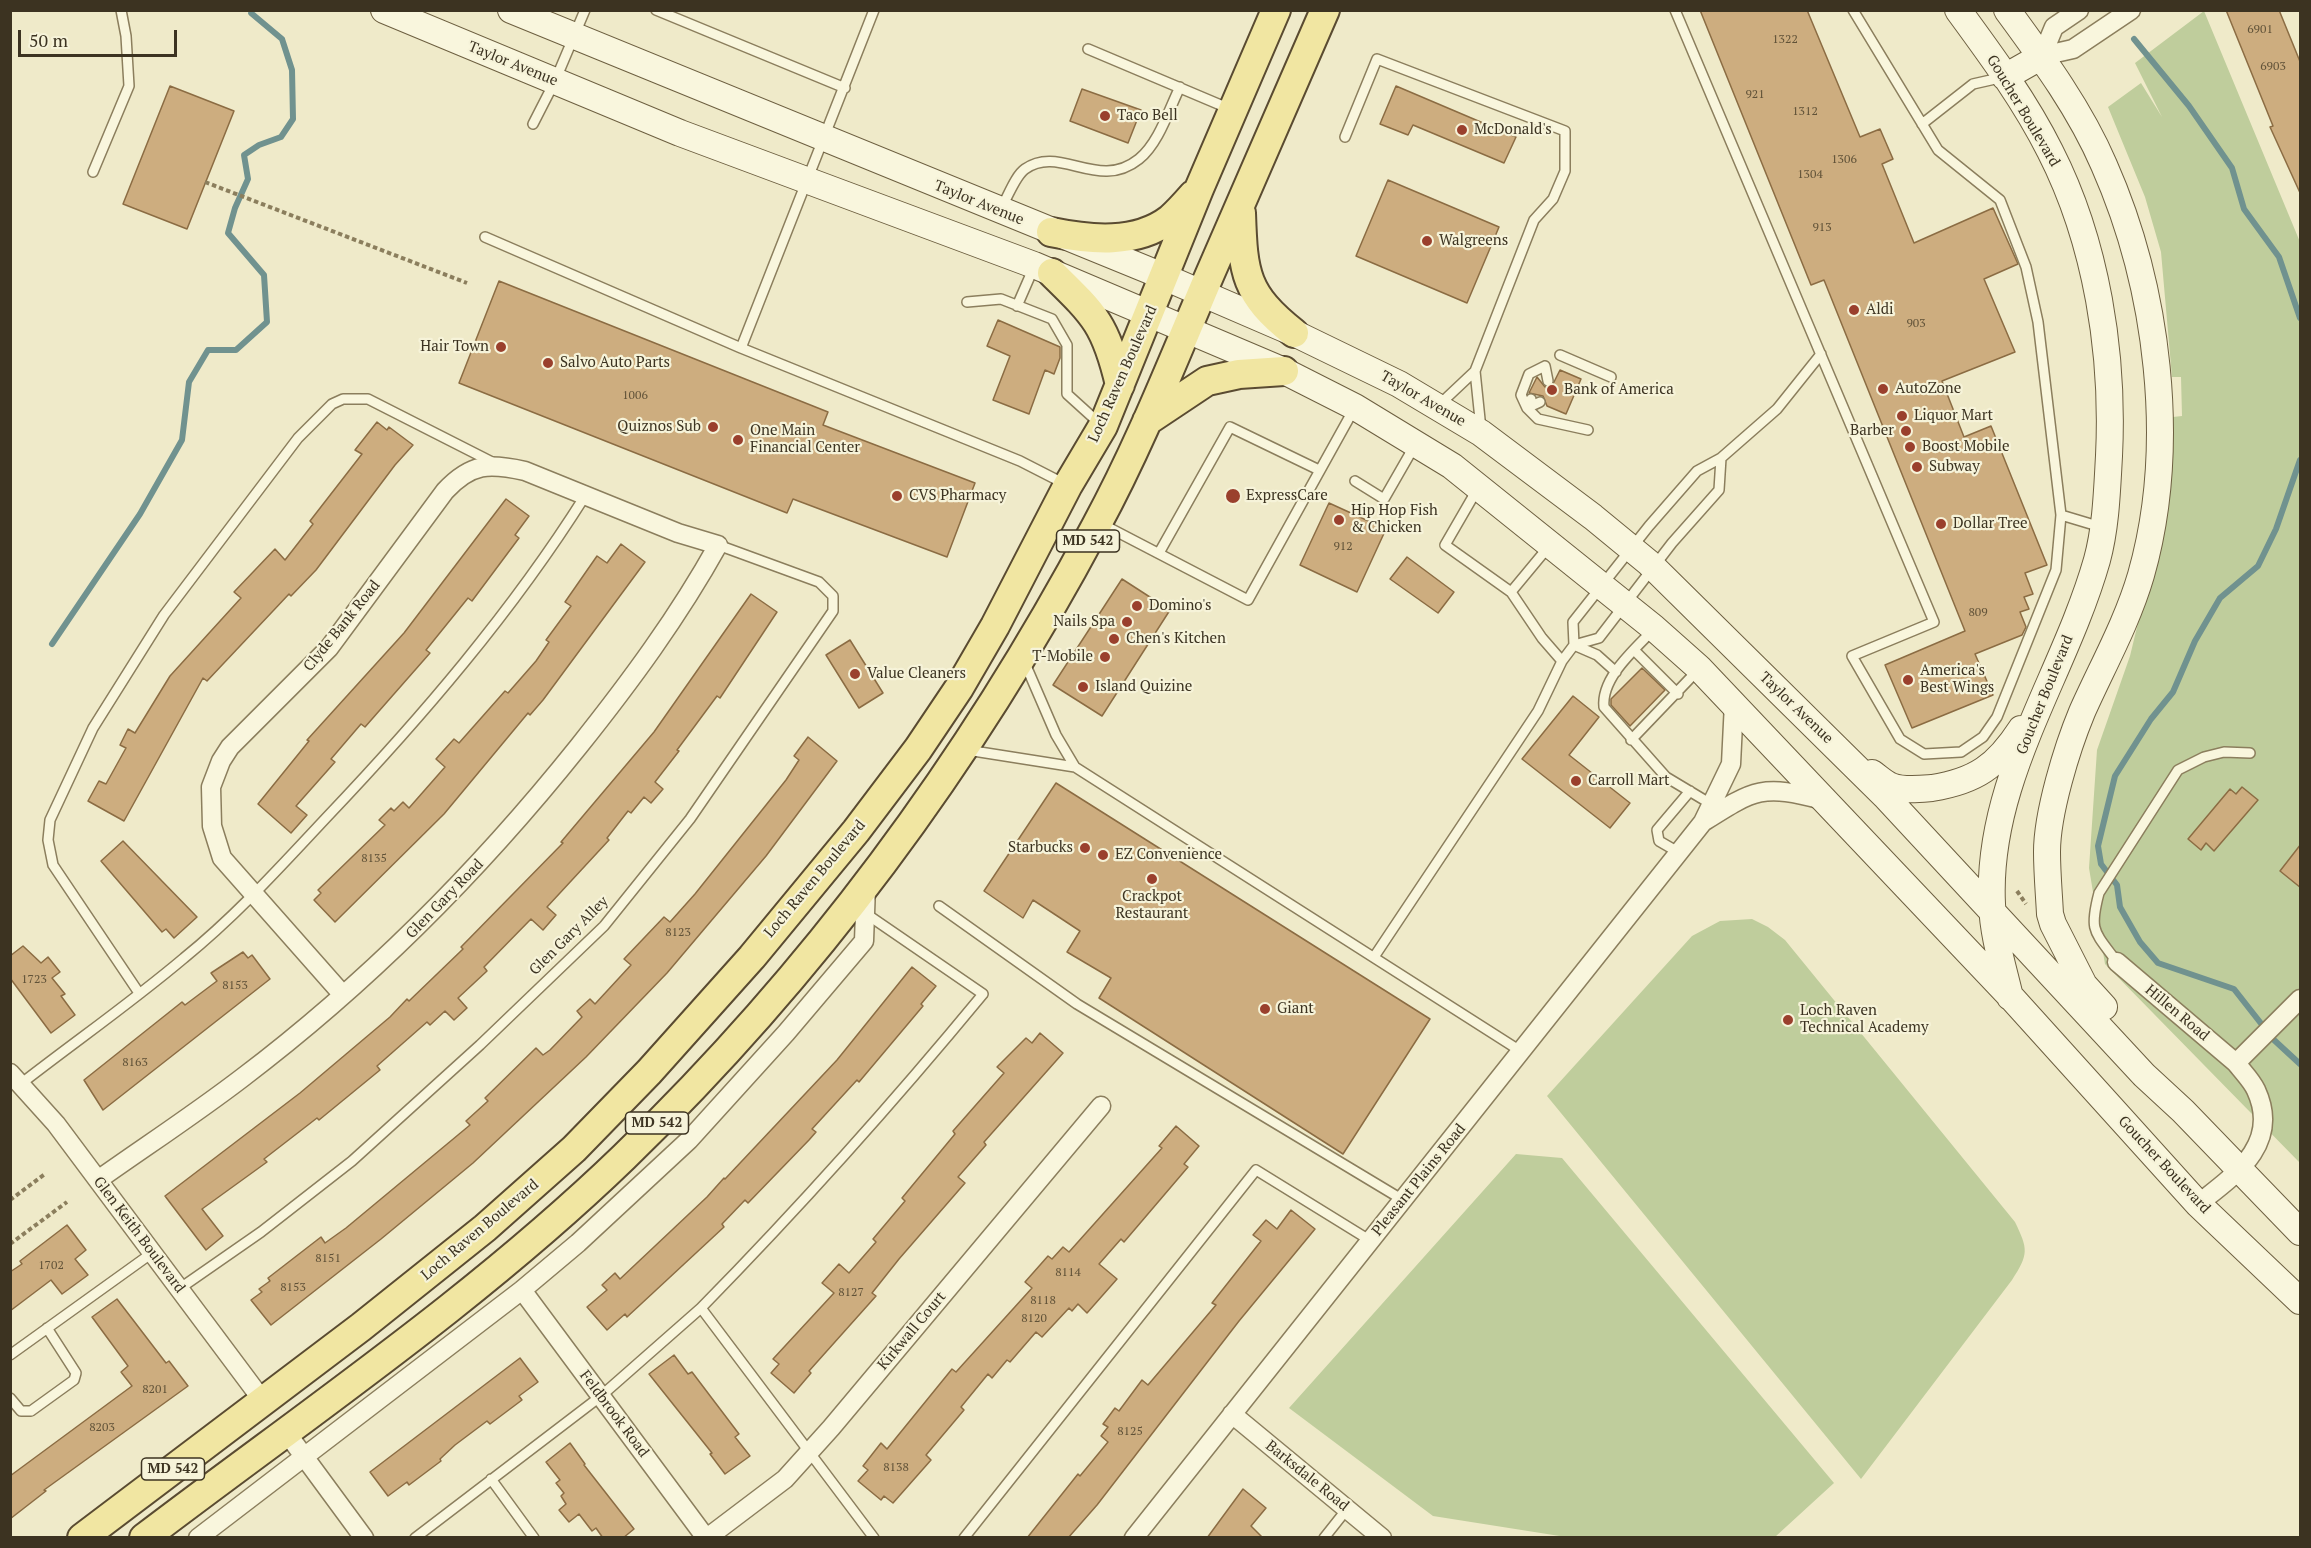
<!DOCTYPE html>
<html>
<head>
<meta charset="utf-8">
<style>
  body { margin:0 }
  #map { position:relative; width:2311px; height:1548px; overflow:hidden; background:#efeac9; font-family:"PT Serif",serif }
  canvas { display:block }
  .frame { position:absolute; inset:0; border:12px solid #3c3321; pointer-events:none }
  .scale { position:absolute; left:18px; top:30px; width:159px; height:27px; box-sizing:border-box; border:3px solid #3c3321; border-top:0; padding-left:8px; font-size:18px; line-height:21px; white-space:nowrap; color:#3c3321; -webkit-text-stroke:4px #f6f3d9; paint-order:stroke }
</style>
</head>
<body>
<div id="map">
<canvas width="2311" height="1548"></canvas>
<div class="frame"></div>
<div class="scale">50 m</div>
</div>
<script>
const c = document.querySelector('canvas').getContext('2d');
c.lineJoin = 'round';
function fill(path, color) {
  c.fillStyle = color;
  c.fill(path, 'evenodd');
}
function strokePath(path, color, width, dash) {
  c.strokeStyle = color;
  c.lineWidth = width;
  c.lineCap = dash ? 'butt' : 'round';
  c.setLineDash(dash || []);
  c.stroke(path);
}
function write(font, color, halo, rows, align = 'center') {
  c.font = font + ' "PT Serif",serif';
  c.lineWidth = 4.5;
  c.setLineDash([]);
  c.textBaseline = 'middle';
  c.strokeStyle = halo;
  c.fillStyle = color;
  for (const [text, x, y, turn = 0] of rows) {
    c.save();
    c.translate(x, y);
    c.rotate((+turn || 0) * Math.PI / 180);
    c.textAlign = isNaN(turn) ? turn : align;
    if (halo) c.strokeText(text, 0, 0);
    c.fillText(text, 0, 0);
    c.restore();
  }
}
const green = new Path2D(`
  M2204,11l96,231v921l-195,-199 -16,-96 8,-118 33,-94 31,-128 12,-111 9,-1 -1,-39h-9l-11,-125 -16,-55 -37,-90 33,-24 21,34 -27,-54z
  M1752,919l16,8 17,13 230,282c13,27 14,32 -3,58l-151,199 -314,-383 145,-160 28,-15z
  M1516,1154l46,4 272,325 -59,54h-209l-133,-21 -144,-108z`);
const stream = new Path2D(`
  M2134,39l55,67 43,62 12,41 35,48 21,61
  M2300,460l-24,69 -18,37 -38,32 -25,43 -22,51 -22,27 -36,57 -17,70 3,18 16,21 3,22 20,35 18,21 76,26 40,51 26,24
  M52,644l88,-130 42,-74 7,-58 19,-32h28l31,-28 -3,-47 -36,-42 7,-25 13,-29 -4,-24 15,-10 22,-8 12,-18 -1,-49 -10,-31 -31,-26 1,-3`);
const building = new Path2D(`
  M1700,10h107l53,127 20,-8 13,30 -11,5 32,79 79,-35 25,56 -34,15 31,73 -73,29 22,56 27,-11 56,139 -22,8 8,21 -9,3 5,12 -9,3 6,15 -4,8 -47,19 18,41 -81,33 -27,-63 80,-34 -141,-351 -13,5z
  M2226,10h53l22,54v131l-31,-68 3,-1z
  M170,86l64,25 -47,118 -64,-25z
  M1396,86l120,51 -12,26 -91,-38 -5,10 -28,-11z
  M1082,89l59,21 -13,33 -58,-22z
  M1388,180l111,47 -32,76 -111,-47z
  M499,281l329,131 -5,13 152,58 -28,74 -154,-58 -6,14 -328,-130z
  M998,320l62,27v11l-6,16 -9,-4 -16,44 -36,-14 17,-44 -23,-10z
  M1560,370l21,9 -15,35 -19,-8 -4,-10 -14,-3 8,-16 8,10 7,-1z
  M377,422l10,8 2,-3 24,18 -18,20 -79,105 -25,26 -2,-2 -82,87 -4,-3 -79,143 -36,-20 11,-20 7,3 20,-36 -6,-3 8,-16 7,4 35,-57 71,-78 -7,-6 41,-43 10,11 28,-36 -3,-3 52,-67 -7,-4z
  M506,499l23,17 -14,19 4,3 -47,63 -4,-3 -42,52 4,3 -65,74 -4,-3 -30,35 4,3 -39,44 11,9 -16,18 -33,-29 51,-63 -2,-1 97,-107z
  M1329,503l57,26 -29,63 -57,-27z
  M621,544l24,18 -102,138 -13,15 -2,-2 -84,101 -109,108 -21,-22 7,-7 -3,-3 67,-65 -6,-5 12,-12 3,3 9,-9 6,6 36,-41 -9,-8 8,-9 10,-11 5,4 46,-52 3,2 28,-32 13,-19 -3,-2 25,-34 -6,-4 32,-46 10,7z
  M1407,557l47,35 -16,21 -48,-34z
  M1122,579l48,31 -68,106 -49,-31z
  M751,594l26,18 -57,86 -3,-2 -40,54 2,1 -24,31 8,7 -12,14 -7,-6 -13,16 -3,-2 -21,27 2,2 -62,67 9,8 -13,15 -12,-11 -47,48 3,4 -29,27 9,10 -13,12 -9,-9 -15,14 -3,-3 -50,44 3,4 -61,50 -2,-2 -53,41 3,3 -65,47 21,27 -17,14 -41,-54 135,-103 90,-76 17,-18 2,2 54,-52 -2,-2 102,-104 -2,-1 93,-110z
  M850,640l33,53 -24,15 -33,-53z
  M1642,668l23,22 -35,36 -19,-21v-6z
  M1573,696l26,21 -30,38 61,48 -20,25 -88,-69z
  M808,737l29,24 -71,95 -99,117 -81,84 -113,106 -92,76 -110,86 -20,-25 11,-8 -3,-3 11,-8 -2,-3 53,-41 4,6 21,-15 124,-103 -4,-4 22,-20 -3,-3 51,-50 7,7 7,-5 32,-33 -5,-6 13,-12 5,5 36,-39 -7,-6 40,-42 6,5 25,-28 91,-114 13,-20 -5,-4z
  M1056,783l374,236 -87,135 -244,-156 12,-20 -44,-26 13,-21 -47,-31 -10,18 -39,-27z
  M2242,787l16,13 -44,51 -8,-8 -5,7 -13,-11 42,-50 6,5z
  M123,841l74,76 -23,21 -8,-9 -4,3 -61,-71z
  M2301,844v44l-21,-17z
  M23,946l18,17 7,-6 12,15 -8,6 13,16 -4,2 14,19 -24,18 -41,-55v-22z
  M243,952l5,6 4,-3 18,24 -167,131 -19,-30 98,-78 3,3 32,-24 -6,-8z
  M912,967l24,19 -15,18 2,2 -64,76 -2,-2 -45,49 4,3 -7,8 -61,63 -3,-3 -23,24 2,3 -97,90 -2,-3 -18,16 -20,-23 20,-17 -5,-5 13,-12 5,6 87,-82 17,-19 1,1 112,-119z
  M1040,1033l23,20 -79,89 2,3 -28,32 7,6 -66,76 -27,34 4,3 -67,75 2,2 -17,20 -23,-20 8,-9 -6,-5 61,-66 -12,-10 17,-19 10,9 27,-31 -3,-3 32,-38 -3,-3 53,-64 -2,-3 51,-58 -7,-6 29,-29 6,5z
  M1176,1126l23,20 -15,18 4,3 -64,75 -3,-3 -22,25 18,15 -30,34 -9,-9 -6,7 -3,-3 -27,29 -6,-5 -26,30 -3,-2 -15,18 -4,-4 -27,33 3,3 -38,45 5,5 -38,43 -9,-7 -3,4 -23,-19 10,-11 -5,-4 18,-23 6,6 65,-80 4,3 76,-84 -7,-6 23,-26 4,3 11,-12 6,5 93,-104 -3,-2z
  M1291,1210l24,19 -76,92 -142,184 -29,33h-41l51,-64 2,2 28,-34 -7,-6 7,-9 -5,-3 12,-16 4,3 23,-31 6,5 68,-80 -4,-2 49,-62 -8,-6 13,-15 11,9z
  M67,1225l19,25 -11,9 13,16 -26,19 -11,-14 -41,31v-39l12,-8 -2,-3z
  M117,1299l49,64 3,-2 19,25 -144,104 2,1 -36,28v-43l122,-90 -11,-14 7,-6 -36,-49z
  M674,1355l14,19 4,-2 47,62 -4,3 15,19 -25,18 -15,-20 2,-1 -63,-79z
  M520,1358l18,24 -19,14 3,4 -32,24 -3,-3 -32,24 -15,14 1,2 -32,24 -2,-3 -19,14 -18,-24z
  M570,1443l15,21 -1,1 50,64 -11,9h-20l-7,-10 -4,3 -13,-17 -10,8 -10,-12 7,-6 -5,-8 3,-3 -8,-10 4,-3 -14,-18z
  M1243,1489l23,19 -15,18 12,12h-56z`);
const path = new Path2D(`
  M205,182l262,101
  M2017,891l9,13
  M10,1200l35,-26
  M10,1244l57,-42`);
const service = new Path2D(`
  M656,10l189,78
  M1675,10l259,612 -82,34 48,83 24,15 37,-2 22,-15 14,-20 59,-147 5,-55 -23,-193 -12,-55 -26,-67 -62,-50 -85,-140
  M1088,49l142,60
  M533,124l22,-43 30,-71
  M1922,124l51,-40 31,-7
  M1345,137l32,-78 188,72v40l-12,28 -19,21 -59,151 6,58
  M93,172l36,-86 -3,-50 -5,-26
  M1001,208c7,-11 14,-32 24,-39 35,-25 73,23 114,-10 20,-16 30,-50 41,-72
  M485,237l256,111 279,113 45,23
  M967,302l34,-3 51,20 15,26v49l32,29
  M1017,306l17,-39
  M741,348l133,-338
  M1560,355l51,22
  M1545,366l3,15
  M1531,399l-4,9 11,11 50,11
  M1540,402l-13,6 -6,-13 8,-21 16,-8
  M1440,404l35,-33
  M1355,481l29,18 31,-54
  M1478,488l-33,57 66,47 39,-47
  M2061,515l40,12
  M1100,523l148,77 106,-191
  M1159,553l71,-126 89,43
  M1511,592l31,46 20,23
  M1653,630c-19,20 -52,48 -49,77l62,70 45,27
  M1574,645l-1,-23 76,-96 48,-55 24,-13 56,-49 44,-55
  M1574,645l23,10 19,17
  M1634,650l44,44
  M1024,661l32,74 19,32
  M1631,740l67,-70
  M967,750l108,17 447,285
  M1678,852l-19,-11 -2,-11 33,-39
  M939,906l138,98 326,196
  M865,913l118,81c-90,109 -183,213 -282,314l173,230
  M1374,957l164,-246 24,-50 12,-16 25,-7 73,-95 47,-53 2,-32
  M2117,962c-23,-31 -28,-31 -18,-69l79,-123 26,-13 20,-5 26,1
  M139,993l-86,-128 -5,-25 2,-20 43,-92 71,-113 134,-177 34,-34 11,-5h25l128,65
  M22,1083c54,-42 110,-81 162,-125 52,-42 97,-92 142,-140 95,-100 186,-206 259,-322
  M179,1289l82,-57 91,-71 128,-116 124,-119 86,-107 143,-208v-15l-14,-14 -101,-37
  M10,1355l142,-102
  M10,1398l11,13h10l43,-31 2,-7 -29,-45
  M491,1479l43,59
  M415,1538l186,-142 100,-88
  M964,1538l292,-368 115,71
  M1324,1538l23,-29`);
const minor = new Path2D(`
  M2042,56l31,-7 58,-39
  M2042,56l12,-29 25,-17
  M1703,822l28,-58 3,-61
  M2117,962l119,101
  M10,1073l46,51 207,277
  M98,1180c48,-34 97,-66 144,-102 128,-97 237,-207 337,-332 51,-64 99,-129 139,-201l-40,-12 -153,-62c-36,-8 -54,-8 -80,20l-116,157 -99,99 -9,14 -10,26 1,39 10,32 121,137
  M2198,1204c37,-29 83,-60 58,-114 -4,-9 -13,-18 -20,-27l64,-64
  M522,1290l184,248
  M1232,1414l150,124
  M286,1432l78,106
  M198,1538l324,-248 56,-47 111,-103 97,-107 78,-92 2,-55
  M707,1538l78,-59 46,-51 270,-322
  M1134,1538l569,-716c52,-33 59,-38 120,-22`);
const secondary = new Path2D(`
  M384,10l296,123 354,132 250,106 71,36 97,59 202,162 45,40 312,329 187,207 102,97
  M511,10l637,260 146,63 105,51 82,49 112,84 56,46 236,233 259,279 39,36 117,121
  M1958,10c33,45 67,91 92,141 47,92 64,203 59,305 -2,35 -3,71 -12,104 -33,116 -111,220 -105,344 1,31 11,63 18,93
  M2007,10c36,49 73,99 97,155 54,122 74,280 37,410 -14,48 -39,92 -59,137 -15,36 -35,101 -35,140 0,21 2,42 3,62l3,10 31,61 20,22
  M2005,77l37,-21
  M1872,773c6,4 12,10 19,13 12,5 29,3 41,2 44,-7 65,-22 89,-59`);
const primary = new Path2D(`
  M1241,213c2,61 4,81 53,120
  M1051,232c39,8 85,13 119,-13 8,-7 16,-16 23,-24
  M1052,273c43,42 54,52 68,112
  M1147,421l60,-40 32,-7 45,-3
  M82,1538l279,-211 124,-99 89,-79 75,-77 103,-115 104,-126 62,-82 41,-61 36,-62 73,-141 35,-59 96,-237 77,-179
  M144,1538c163,-124 333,-239 480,-381 190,-184 348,-398 472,-631 44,-81 78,-168 114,-252 38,-88 77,-175 115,-264`);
const markers = [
  [1105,116,6,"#9a402d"],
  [1462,130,6,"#9a402d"],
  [1427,241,6,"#9a402d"],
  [1854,310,6,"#9a402d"],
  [501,347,6,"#9a402d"],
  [548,363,6,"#9a402d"],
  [1883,389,6,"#9a402d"],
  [1552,390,6,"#9a402d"],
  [1902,416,6,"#9a402d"],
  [713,427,6,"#9a402d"],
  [1906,431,6,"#9a402d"],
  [738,440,6,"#9a402d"],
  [1910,447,6,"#9a402d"],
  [1917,467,6,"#9a402d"],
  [897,496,6,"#9a402d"],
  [1233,496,8,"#9a402d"],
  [1339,520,6,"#9a402d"],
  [1941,524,6,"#9a402d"],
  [1137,606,6,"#9a402d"],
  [1127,622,6,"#9a402d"],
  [1114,639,6,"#9a402d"],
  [1105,657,6,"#9a402d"],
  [855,674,6,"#9a402d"],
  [1908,680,6,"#9a402d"],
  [1083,687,6,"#9a402d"],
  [1576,781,6,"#9a402d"],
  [1085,848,6,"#9a402d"],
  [1103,855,6,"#9a402d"],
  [1152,879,6,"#9a402d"],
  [1265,1009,6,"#9a402d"],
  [1788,1020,6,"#9a402d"]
];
const numberNames = [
  ["6901",2260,30],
  ["1322",1785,40],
  ["6903",2273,67],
  ["921",1755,95],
  ["1312",1805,112],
  ["1306",1844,160],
  ["1304",1810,175],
  ["913",1822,228],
  ["903",1916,324],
  ["1006",635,396],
  ["912",1343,547],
  ["809",1978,613],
  ["8135",374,859],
  ["8123",678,933],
  ["1723",34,980],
  ["8153",235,986],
  ["8163",135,1063],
  ["8151",328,1259],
  ["1702",51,1266],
  ["8114",1068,1273],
  ["8153",293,1288],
  ["8127",851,1293],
  ["8118",1043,1301],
  ["8120",1034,1319],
  ["8201",155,1390],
  ["8203",102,1428],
  ["8125",1130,1432],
  ["8138",896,1468]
];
const shields = [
  [1088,541,63],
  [657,1123,63],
  [173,1469,63]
];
const shieldNames = [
  ["MD 542",1088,541],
  ["MD 542",657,1123],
  ["MD 542",173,1469]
];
const streetNames = [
  ["Taylor Avenue",513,64,22],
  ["Goucher Boulevard",2023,111,59],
  ["Taylor Avenue",979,203,22],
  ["Loch Raven Boulevard",1123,374,-66],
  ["Taylor Avenue",1423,399,30],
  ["Clyde Bank Road",342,626,-51],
  ["Goucher Boulevard",2045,695,-68],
  ["Taylor Avenue",1796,708,44],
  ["Loch Raven Boulevard",815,879,-50],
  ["Glen Gary Road",445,899,-46],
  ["Glen Gary Alley",569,936,-45],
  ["Hillen Road",2177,1013,40],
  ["Goucher Boulevard",2164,1165,47],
  ["Pleasant Plains Road",1419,1180,-51],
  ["Loch Raven Boulevard",480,1230,-40],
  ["Glen Keith Boulevard",139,1235,53],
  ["Kirkwall Court",912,1331,-50],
  ["Feldbrook Road",614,1414,53],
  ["Barksdale Road",1307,1476,39]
];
const poiNames = [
  ["Taco Bell",1117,116],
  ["McDonald's",1474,130],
  ["Walgreens",1439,241],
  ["Aldi",1866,310],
  ["Hair Town",489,347,"right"],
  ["Salvo Auto Parts",560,363],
  ["AutoZone",1895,389],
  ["Bank of America",1564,390],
  ["Liquor Mart",1914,416],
  ["Quiznos Sub",701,427,"right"],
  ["One Main",750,431],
  ["Financial Center",750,448],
  ["Barber",1894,431,"right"],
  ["Boost Mobile",1922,447],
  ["Subway",1929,467],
  ["CVS Pharmacy",909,496],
  ["ExpressCare",1246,496],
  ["Hip Hop Fish",1351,511],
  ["& Chicken",1351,528],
  ["Dollar Tree",1953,524],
  ["Domino's",1149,606],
  ["Nails Spa",1115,622,"right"],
  ["Chen's Kitchen",1126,639],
  ["T-Mobile",1093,657,"right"],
  ["America's",1920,671],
  ["Best Wings",1920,688],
  ["Value Cleaners",867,674],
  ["Island Quizine",1095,687],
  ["Carroll Mart",1588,781],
  ["Starbucks",1073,848,"right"],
  ["EZ Convenience",1115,855],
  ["Crackpot",1152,897,"center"],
  ["Restaurant",1152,914,"center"],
  ["Giant",1277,1009],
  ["Loch Raven",1800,1011],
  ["Technical Academy",1800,1028]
];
fill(green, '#bfcd9c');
strokePath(stream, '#70928f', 6);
fill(building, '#cdad7f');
strokePath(building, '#8b6c43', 1.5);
strokePath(service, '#8b7e5d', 12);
strokePath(minor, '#8b7e5d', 21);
strokePath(secondary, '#6d5f40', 28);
strokePath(primary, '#5a4b31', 32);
strokePath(path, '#8b7e5d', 4, [4.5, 3]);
strokePath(service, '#f9f6dd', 9);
strokePath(minor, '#f9f6dd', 18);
strokePath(secondary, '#f9f6dd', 26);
strokePath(primary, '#f1e6a2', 28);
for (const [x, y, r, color] of markers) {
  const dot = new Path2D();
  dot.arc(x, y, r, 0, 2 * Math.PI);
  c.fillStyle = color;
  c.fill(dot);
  strokePath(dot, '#f6f3d9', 2);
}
write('12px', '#605238', null, numberNames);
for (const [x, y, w] of shields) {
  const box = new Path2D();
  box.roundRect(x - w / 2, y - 11, w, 22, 4.5);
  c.fillStyle = '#f6f3d9';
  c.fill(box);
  strokePath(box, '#3c3321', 1.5);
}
write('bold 14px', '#3c3321', null, shieldNames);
write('15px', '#3c3321', '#f6f3d9', streetNames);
write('15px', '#3c3321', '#f6f3d9', poiNames, 'left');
</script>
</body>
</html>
